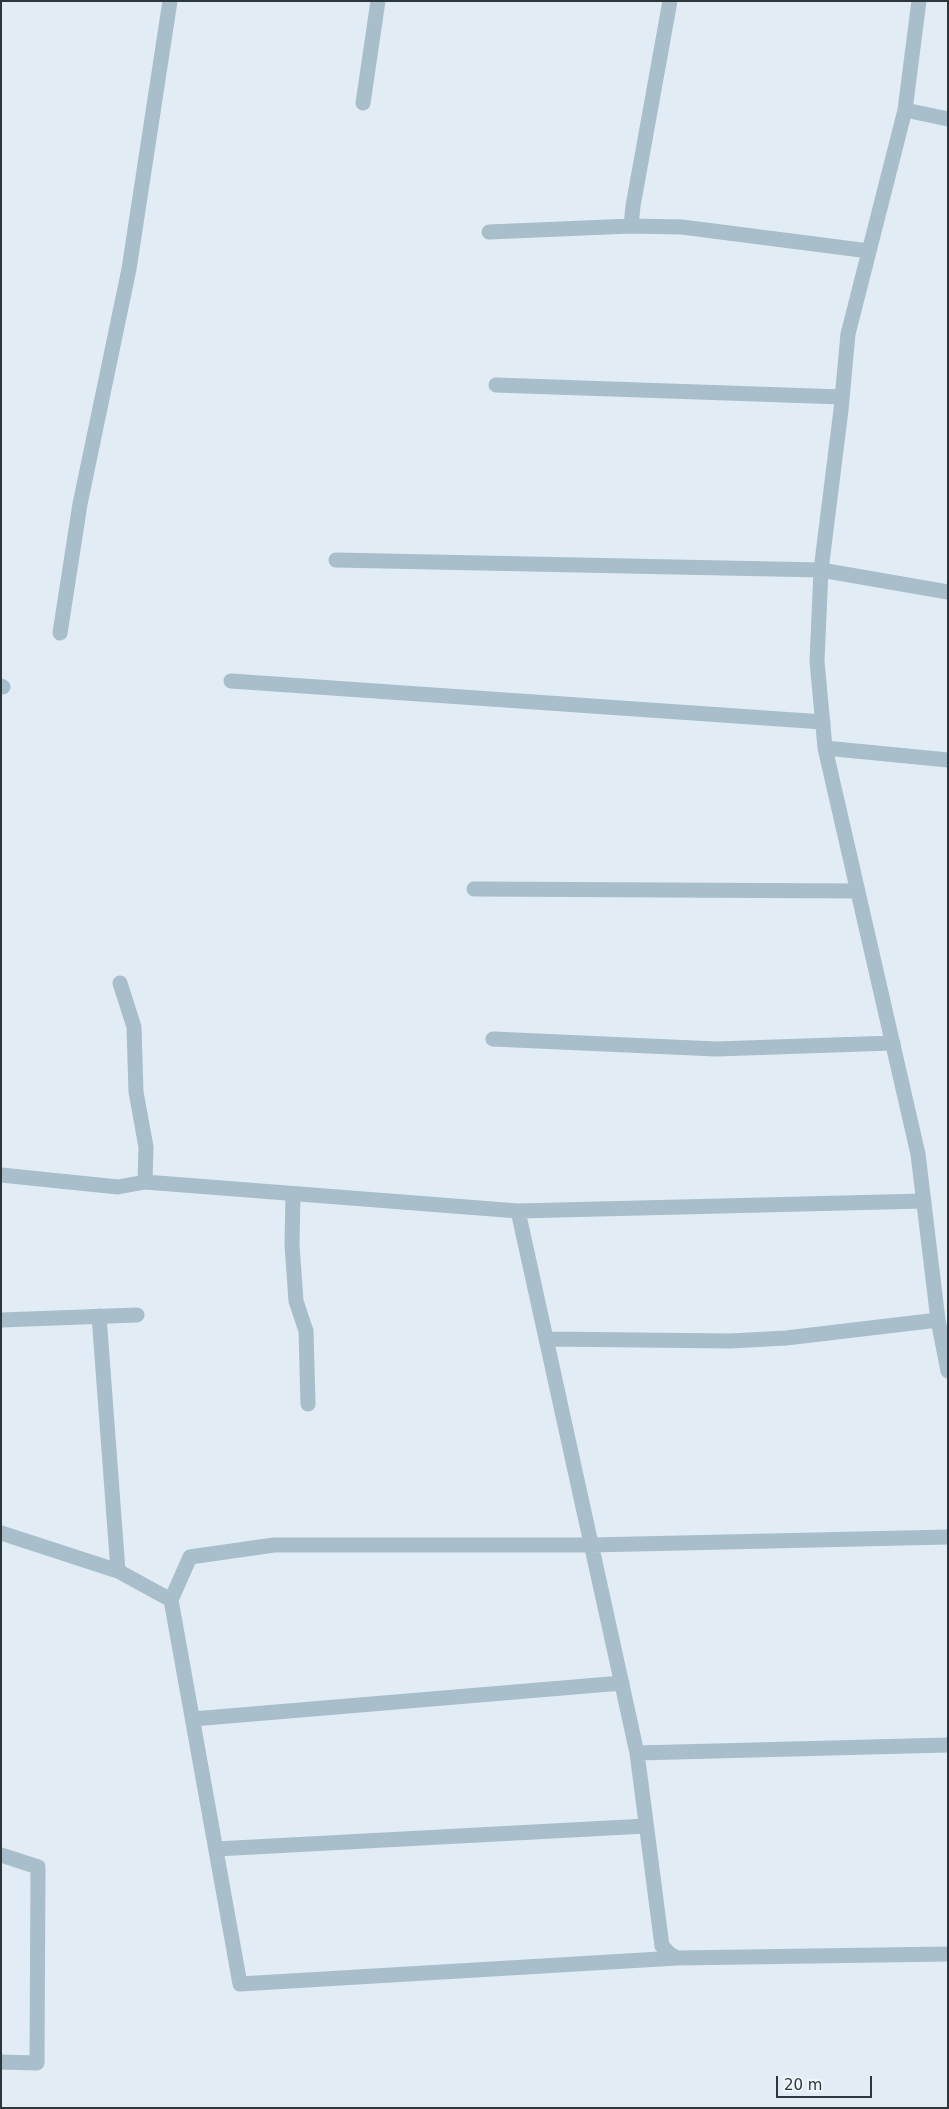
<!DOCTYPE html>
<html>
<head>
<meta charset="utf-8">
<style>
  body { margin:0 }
  #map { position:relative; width:949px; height:2109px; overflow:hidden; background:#e1ecf4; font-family:"DejaVu Sans",sans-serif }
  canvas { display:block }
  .frame { position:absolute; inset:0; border:2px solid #2b373b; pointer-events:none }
  .scale { position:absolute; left:776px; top:2076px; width:96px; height:22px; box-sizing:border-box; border:2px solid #2b373b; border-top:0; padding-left:6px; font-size:15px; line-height:18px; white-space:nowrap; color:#2b373b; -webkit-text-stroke:4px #eef5fb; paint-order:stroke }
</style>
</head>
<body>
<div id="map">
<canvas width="949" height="2109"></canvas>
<div class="frame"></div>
<div class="scale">20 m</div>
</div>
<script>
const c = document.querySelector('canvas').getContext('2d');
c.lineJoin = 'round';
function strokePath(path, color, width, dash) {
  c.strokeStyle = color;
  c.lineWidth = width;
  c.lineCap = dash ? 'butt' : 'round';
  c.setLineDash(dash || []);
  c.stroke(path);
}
const street = new Path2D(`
  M670,1l-37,205 -2,20 51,1 187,24
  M919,1l-14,109 -57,224 -7,76 -20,160 -4,91 8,87 93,406 20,166 10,51
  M363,103l15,-102
  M905,110l43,9
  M489,232l142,-6
  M496,385l346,12
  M336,560l485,10 127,22
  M60,633l20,-129 49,-235 41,-268
  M231,681l592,41
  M1,686l2,1
  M825,748l123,12
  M474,889l384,2
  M120,983l14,44 2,65 10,55 -1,35
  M493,1039l223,10 177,-6
  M1,1175l117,12 27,-5 373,29 406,-10
  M293,1194l-1,51 4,56 10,30 2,73
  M518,1211l119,542 25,193 8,8 7,4 271,-4
  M99,1316l19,255
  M1,1320l136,-5
  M547,1339l184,2 55,-3 152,-18
  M1,1533l117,38 53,29
  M193,1719l429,-36
  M637,1753l311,-8
  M216,1849l430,-23
  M1,1855l37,12 -1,196 -36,-1
  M677,1958l-437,26 -69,-384 19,-43 84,-12h317l357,-8`);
strokePath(street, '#a8beca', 15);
</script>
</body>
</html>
